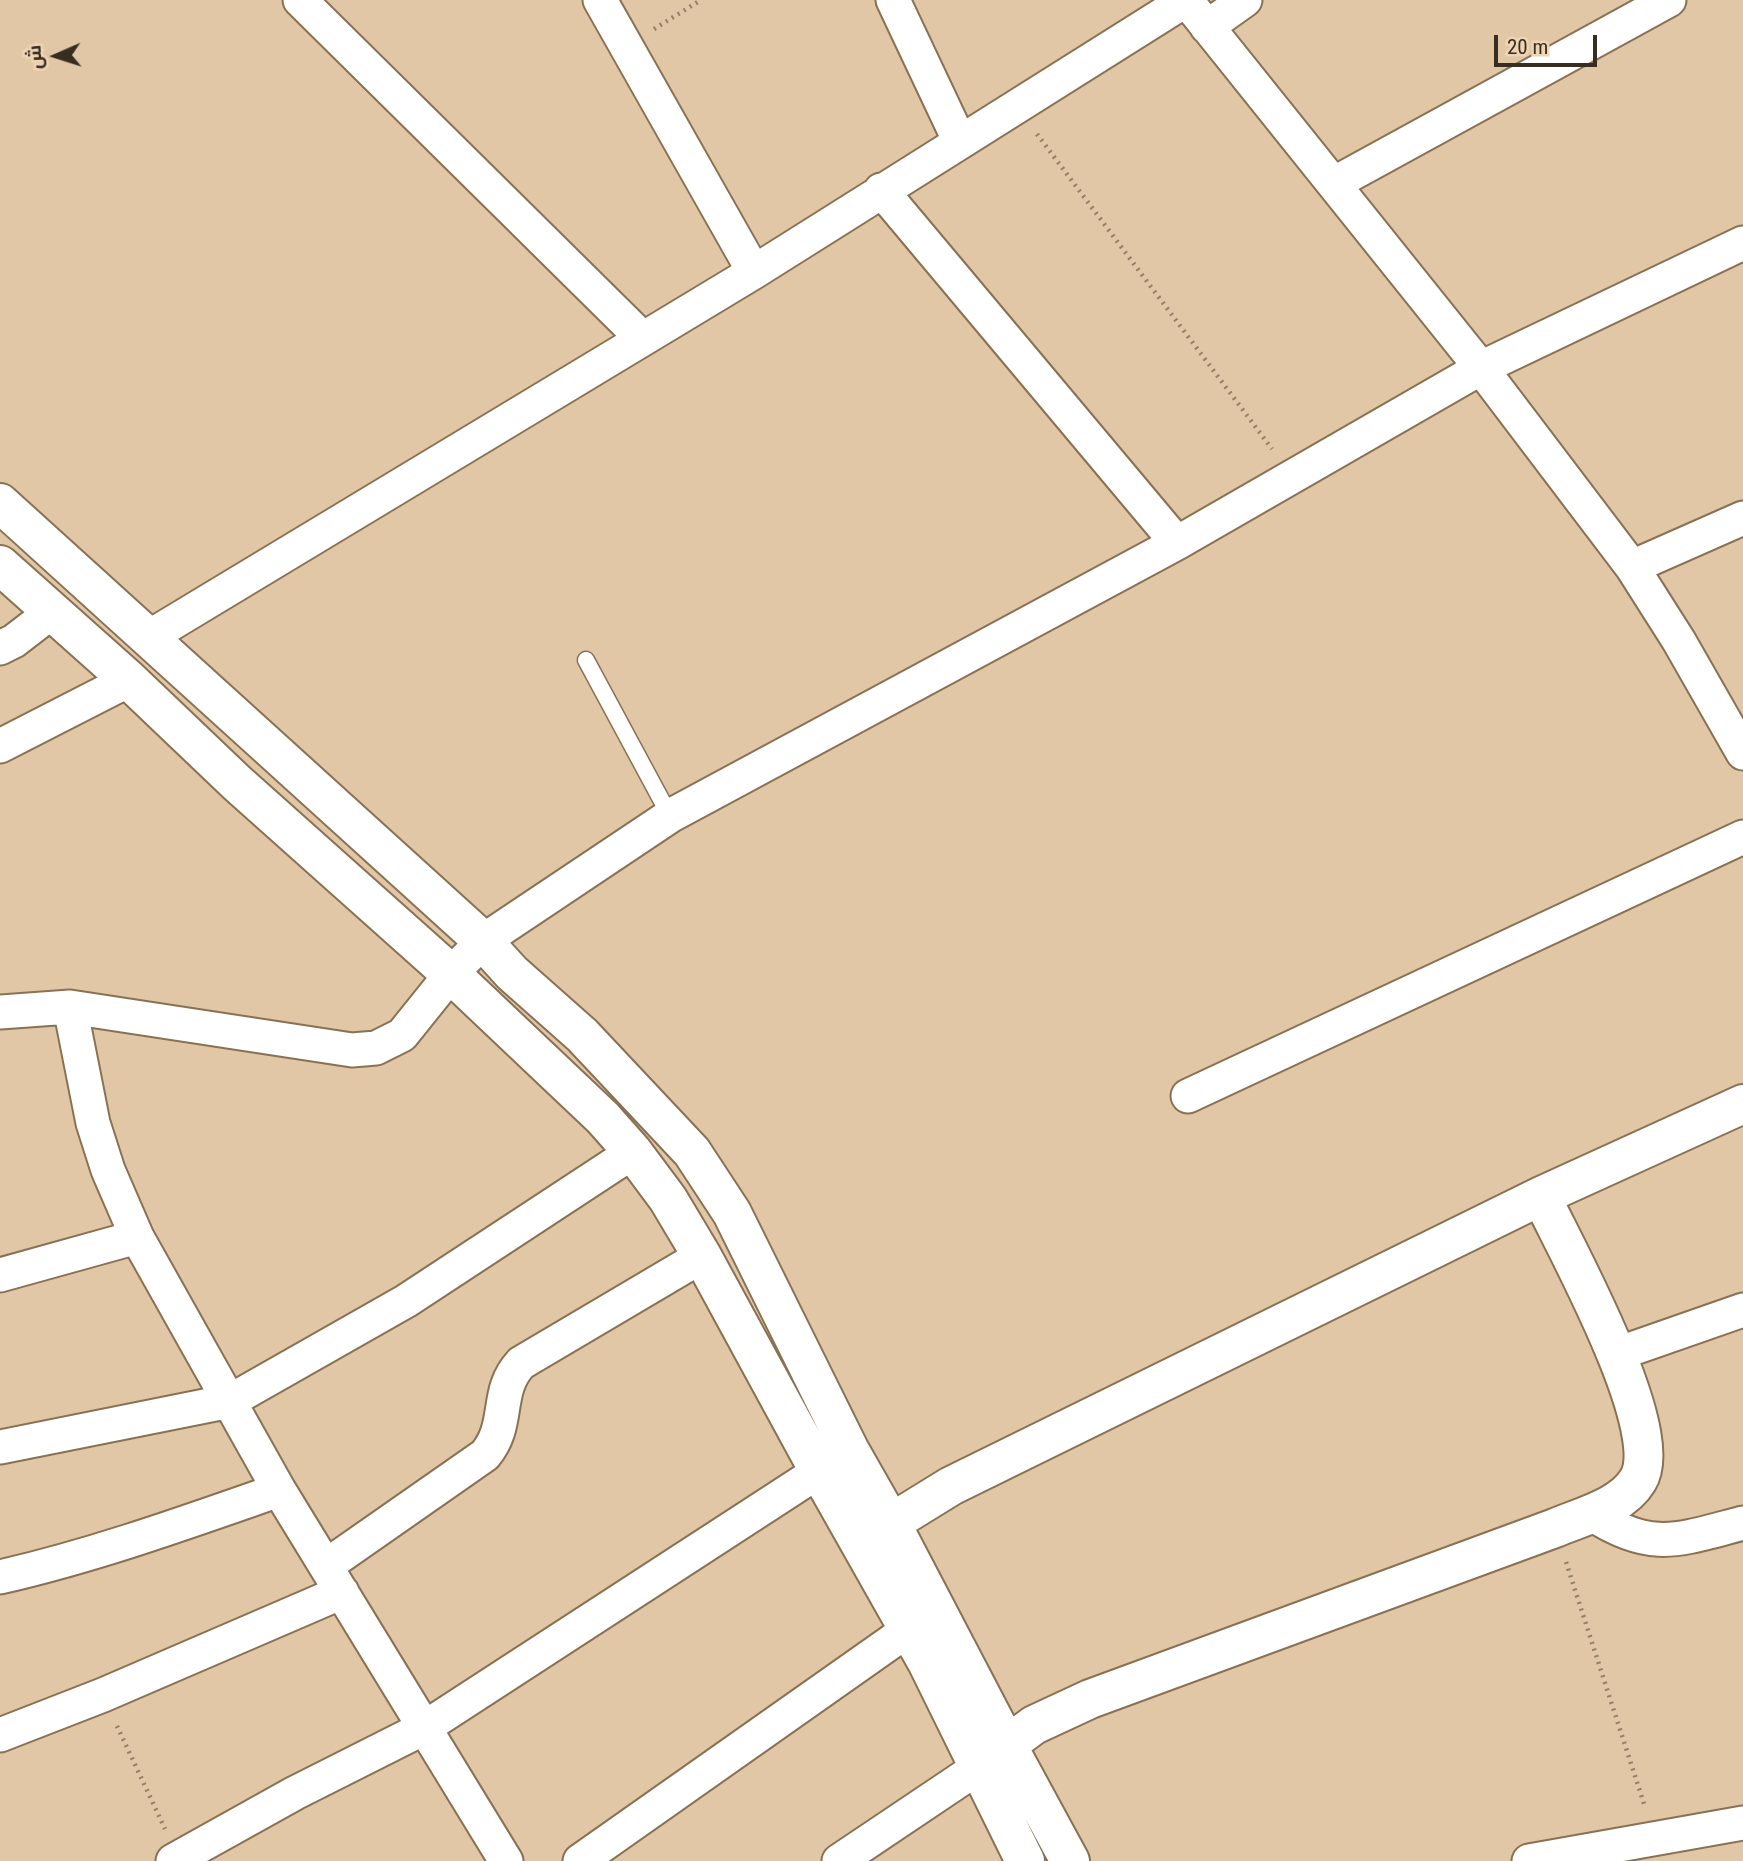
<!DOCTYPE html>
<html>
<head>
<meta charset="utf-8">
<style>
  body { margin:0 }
  #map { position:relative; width:1743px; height:1861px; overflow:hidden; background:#e2c7a7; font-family:"Roboto Condensed",Cairo,sans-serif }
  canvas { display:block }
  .north { position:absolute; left:21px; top:21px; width:70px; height:70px; -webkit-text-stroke:5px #efd4b4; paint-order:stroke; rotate:267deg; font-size:19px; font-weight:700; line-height:28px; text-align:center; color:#372d20 }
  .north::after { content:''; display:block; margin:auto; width:24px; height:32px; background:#372d20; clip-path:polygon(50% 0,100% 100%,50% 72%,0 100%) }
  .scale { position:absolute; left:1494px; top:35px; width:103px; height:32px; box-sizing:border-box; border:4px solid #372d20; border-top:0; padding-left:9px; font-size:21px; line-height:24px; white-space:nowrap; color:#372d20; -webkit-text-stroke:5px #efd4b4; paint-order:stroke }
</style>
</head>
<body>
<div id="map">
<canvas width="1743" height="1861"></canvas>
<div class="north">ش</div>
<div class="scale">20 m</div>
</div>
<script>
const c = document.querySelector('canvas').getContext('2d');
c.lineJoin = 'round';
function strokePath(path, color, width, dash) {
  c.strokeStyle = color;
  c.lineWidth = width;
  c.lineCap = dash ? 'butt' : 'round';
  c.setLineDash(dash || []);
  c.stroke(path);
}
const path = new Path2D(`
  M654,29l47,-29
  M1037,134l235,315
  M1566,1562l79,245
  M117,1726l48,103`);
const service = new Path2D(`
  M586,660l84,156`);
const minor = new Path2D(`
  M300,0l343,339
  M600,0l154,272
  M893,0l67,142
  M1186,0l295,368 262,-125
  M1207,27l38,-27
  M1335,183l334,-183
  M881,190l296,353
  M1632,567l111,-49
  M149,637l605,-365 432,-272
  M0,648l14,-7 39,-30
  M0,746l129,-66
  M70,1007l23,116 15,47 29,67 142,253 227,371
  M0,1012l70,-5 282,43 24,-2 26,-13 49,-61 32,-33 187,-125 507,-273 304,-175 151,199 47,74 64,112
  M1188,1096l555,-259
  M0,1275l137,-38
  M1617,1354l126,-44
  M0,1447l230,-46 176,-100 227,-149
  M1590,1513c61,40 88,27 153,10
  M326,1566l159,-111c26,-31 9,-63 36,-92l181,-107
  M0,1577c96,-22 187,-55 279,-87
  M0,1735l103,-40 239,-103
  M173,1861l122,-68 129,-65 417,-271
  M580,1861l328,-231
  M839,1861l140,-94
  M1529,1861l214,-38`);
const tertiary = new Path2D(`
  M0,503l483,438 29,32 70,62 110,117 40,61 118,238 41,72 60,-37 590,-290 202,-92
  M0,565l129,115 108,103 214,191 152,144 30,34 35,47 34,57 117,215 109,193 97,197
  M891,1523l116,222
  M1070,1861l-63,-116 27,-20 56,-26 465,-171c28,-12 67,-21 83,-48 30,-49 -72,-231 -97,-284`);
strokePath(service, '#897153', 19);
strokePath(minor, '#897153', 37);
strokePath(tertiary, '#897153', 42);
strokePath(path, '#948069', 4.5, [2, 5]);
strokePath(service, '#fff', 16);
strokePath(minor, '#fff', 33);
strokePath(tertiary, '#fff', 38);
</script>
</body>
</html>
